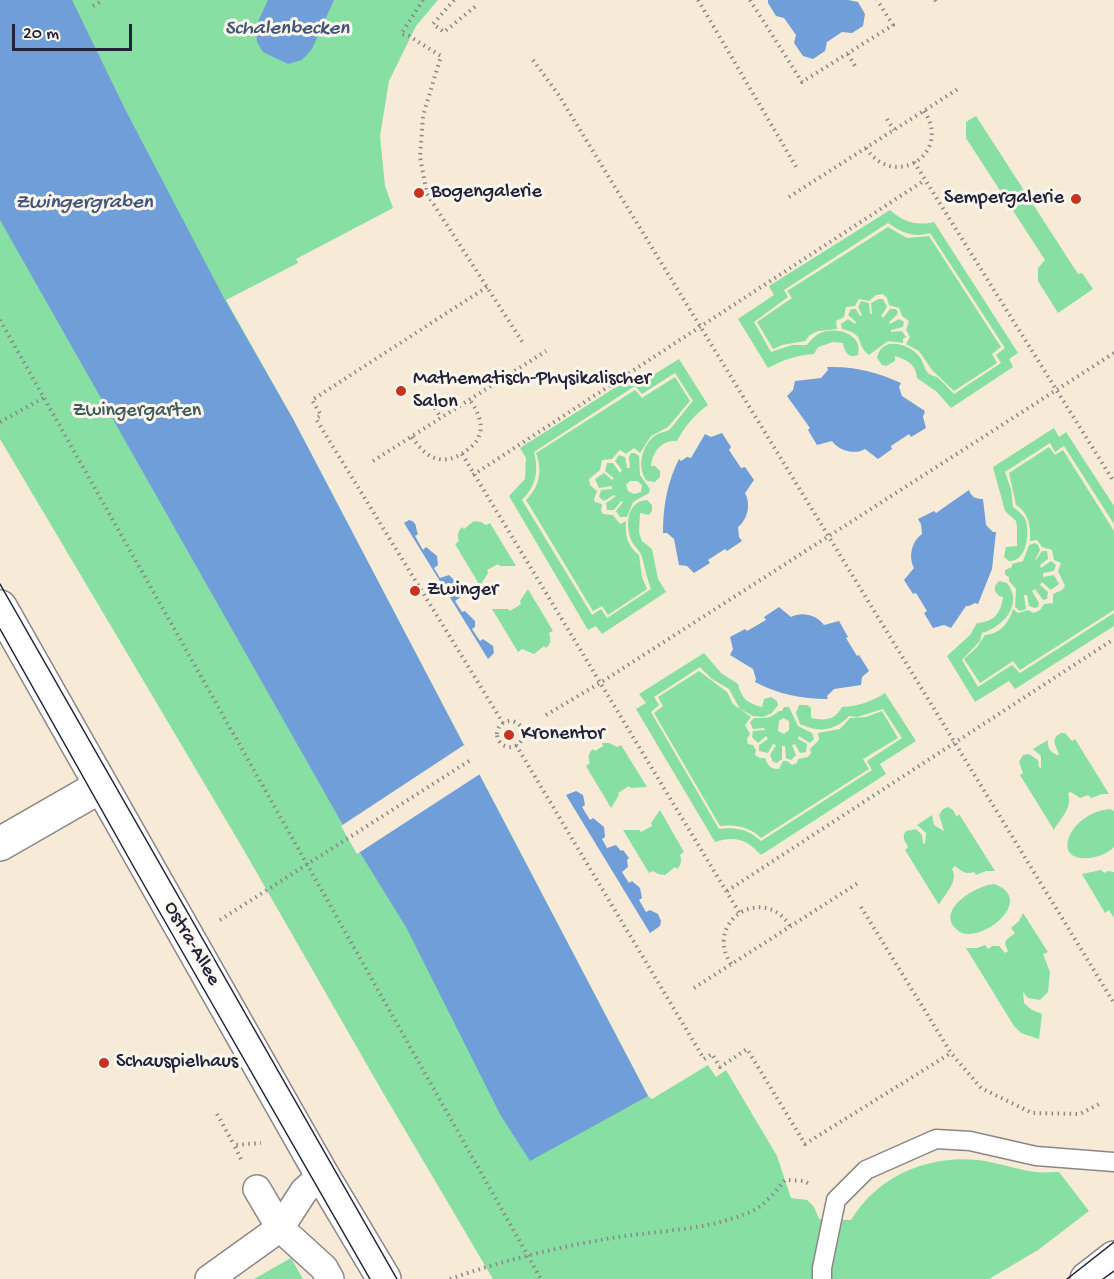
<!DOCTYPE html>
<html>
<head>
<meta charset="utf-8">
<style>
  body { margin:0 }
  #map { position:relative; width:1114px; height:1279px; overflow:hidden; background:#f7ebd7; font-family:"Gochi Hand",sans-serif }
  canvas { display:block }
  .scale { position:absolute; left:12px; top:24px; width:120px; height:27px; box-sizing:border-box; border:3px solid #22223b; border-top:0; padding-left:8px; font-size:18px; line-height:21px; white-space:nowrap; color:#22223b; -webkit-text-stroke:4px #fbf7ec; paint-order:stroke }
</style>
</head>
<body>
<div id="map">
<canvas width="1114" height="1279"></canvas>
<div class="scale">20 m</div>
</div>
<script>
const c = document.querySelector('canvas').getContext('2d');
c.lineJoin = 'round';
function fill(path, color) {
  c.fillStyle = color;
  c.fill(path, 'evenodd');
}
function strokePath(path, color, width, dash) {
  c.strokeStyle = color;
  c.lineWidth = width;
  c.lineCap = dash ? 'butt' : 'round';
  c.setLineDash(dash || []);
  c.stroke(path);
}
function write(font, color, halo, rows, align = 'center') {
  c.font = font + ' "Gochi Hand",sans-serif';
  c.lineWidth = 6;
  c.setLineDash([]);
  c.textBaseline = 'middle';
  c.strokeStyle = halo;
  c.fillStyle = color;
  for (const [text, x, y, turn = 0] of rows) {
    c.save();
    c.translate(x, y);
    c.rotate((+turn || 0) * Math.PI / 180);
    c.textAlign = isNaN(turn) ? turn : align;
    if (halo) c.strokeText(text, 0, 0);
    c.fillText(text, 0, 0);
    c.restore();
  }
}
const green = new Path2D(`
  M0,0h438l-22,26 -27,55 -9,55 5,50 8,22 -97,51 2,4 -72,37 67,119 355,677 4,3 56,-34 8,12 10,-7 51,86 14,42 16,2 7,7 5,12 32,1c27,-44 76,-65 127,-60 19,2 39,10 58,12 8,1 16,0 23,0l30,39 -51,39 -49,29h-496l-111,-188 -140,-244 -242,-408z
  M976,116l102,158 4,-1 11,16 -35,24 -20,-32v-13l7,-8 -79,-122v-16z
  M890,210c14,12 25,16 44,12l84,131 -9,6 4,8 -62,41 -14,-16 -20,-14c-1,-14 -10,-18 -22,-22v5l-9,5 -4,-1 -5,-7c4,-22 31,-15 42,-2 4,5 5,12 9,17 2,2 6,3 9,4 6,5 12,12 17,17l47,-31 -5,-8 9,-7 -75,-115c-16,5 -28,0 -42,-10l-104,67 4,7 -34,25 17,30 21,-7h15c5,-7 11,-12 19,-14 16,-3 37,5 32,24 -9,4 -14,-3 -15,-12l-10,-1 -15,5 -4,7c-17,1 -31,6 -46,14l-30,-49 36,-24 -5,-9z
  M888,227l19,11 22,-2 72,111 -9,7 5,9 -43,28 -22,-21 -13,-19 -13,-7 4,-7 -4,-7 3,-9 -7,-5 -3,-8 -10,-3 -2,-7 -4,-4 -7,1 -7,6 -10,-2 -4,7 -9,1 -2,10 -8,4 1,8 -19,2 -8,4 -5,6 -23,4 -9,4 -16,-27 35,-24 -5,-7z
  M879,299h4l4,8 -6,9 2,2 7,-9h6l2,3 -1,3 -8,7 1,2 9,-5 5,3 -1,5 -12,3v2l11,-1 4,6 -3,2v4l-15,-2 -19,14c-14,-10 -2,-21 -27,-26l-1,-5 7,-5 7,5 1,-2 -8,-7 3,-6h5l4,7 2,-1 -4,-8 3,-6 8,2 1,11h2l-1,-11z
  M679,359l29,46c-14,10 -23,21 -31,36 -16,-1 -24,10 -26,25h4l5,5v6l-5,5 -8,-1c-11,-13 -5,-37 9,-46 4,-3 9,-3 13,-5 4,-3 19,-24 24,-29l-18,-28 -33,21 -7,-8 -101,66c5,19 2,34 -12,48l70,115 9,-6 6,9 44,-29c-4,-10 -6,-21 -9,-32 -1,-5 -7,-10 -10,-15 -7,-15 -6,-41 15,-42l5,5v6l-3,4 -9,-2 -1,20 3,8 10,8 6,30 8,13 -64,42 -6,-8 -8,4 -79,-134 16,-17 1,-21 -6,-10 118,-75 7,7z
  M675,377l15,24 -22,26 -17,9 -11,17 -6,-5 -8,6 -6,-4 -8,9 -10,1 -2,10 -11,9 1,6 7,6 -3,8 1,3 7,2 -1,7 2,3 10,1 7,9 6,-3c-1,14 1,25 13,34l3,22 5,12 -39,26 -6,-9 -9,5 -67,-111c13,-13 17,-28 10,-47l99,-63 7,8z
  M1054,428l5,9 7,-5 48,74v18l-50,-78 -9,6 -5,-9 -45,29 6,17 2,18c5,4 11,8 13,14 4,14 0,41 -17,40l-5,-4 2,-10 11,-1v-19l-1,-6 -11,-10 -12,-44z
  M1049,447l6,8 8,-5 51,81v79l-94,60 -7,-9 -33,22 -16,-24 13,-12 8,-12c15,-1 24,-12 28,-26l5,4 10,-3 6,3 6,-3 4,-6 9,-1v-9l9,-4 3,-4 -7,-15 3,-8 -7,-3 -2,-10 -10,-3 -5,-7 -7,1c1,-14 -1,-28 -14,-36l-7,-32z
  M631,453h4l4,3 1,19 10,14 -1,4 -16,9 -6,15h-7l-4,-6 7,-9 -2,-1 -7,9h-7l-1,-7 10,-7 -2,-1 -10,6 -5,-4 2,-7 11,-1v-3l-13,2 -4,-9 9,-6 8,7 2,-2 -9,-7 2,-8h6l7,10 2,-3 -7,-9 4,-6 6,2 2,11h3l-1,-11zM630,481h7l5,4 -1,7 -7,2 -6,-3 -2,-6z
  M474,521l7,1 5,3 4,-2 26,43h-16l-2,-2 -11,6 1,3 -8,13 -25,-42 4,-3c-2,-6 -1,-9 3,-14l2,2z
  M1035,543l3,2 2,5 -5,10h1l6,-9h5l1,8 -8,6 1,3 10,-7 5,4 -2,6 -11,2v4l11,-2 5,9 -8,6 -9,-8 -2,3 8,7 -1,7 -4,1 -8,-11 -3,2 7,12 -1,4 -3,1 -6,-2 -2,-11h-3l2,14 -6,2 -5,-4 1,-18 -7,-8v-4l-4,-2v-5l7,-3v-3l11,-3 6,-16z
  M999,581l8,2c17,21 -4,44 -25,50l-2,8 -18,19 16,27 34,-22 8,8 94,-60v13l-99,63 -6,-8 -34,21 -28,-46 23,-21 7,-12c17,-1 24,-10 26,-26l-4,-1 -4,-5v-5z
  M528,589l25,42 -4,2c2,7 2,11 -3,15l-2,-2 -10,8 -12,-5 -4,3 -26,-43h16l2,2 11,-7 -1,-3z
  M704,653l17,20 17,11c3,14 10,20 24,23l2,-8 7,-2 6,4 1,4 -6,8 -9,4 -10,-1 -13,-7 -11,-20 -17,-10 -12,-12 -46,30 5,8 -8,7 68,117c17,-2 29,0 42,12l111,-71 -5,-9 35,-23 -19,-29 -26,8 -8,-1c-14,15 -30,17 -49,8l-4,-11 3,-8h8l4,3v10c14,3 24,2 31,-11 17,-1 29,-5 43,-14l31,48 -36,23 6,10 -125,81c-13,-15 -26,-20 -46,-13l-79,-133 10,-6 -7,-9z
  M699,671l28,21 6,12 18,13 -6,8 5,9 -3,5 1,5 5,1 3,5 -1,5 5,3h5c3,8 6,11 14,11l4,-8h4l5,4 5,-2 1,-4 10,-2 3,-4 -1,-4 9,-9 -1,-7 22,-4 10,-11 16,-1 16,-6 16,27 -35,21 6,10 -108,69c-11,-11 -25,-14 -41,-12l-66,-113 9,-7 -5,-9z
  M784,707h5l9,19 14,7 2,6 -4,4 -11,-7 -1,3 9,5 -1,8 -6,1 -5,-9 -3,1 4,10 -5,5 -5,-2 -1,-12h-3v13l-5,4 -4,-1 -3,-7 6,-10 -3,-1 -5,9 -9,-2v-6l9,-6 -2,-3 -8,7 -6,-6 1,-6 12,-1 -1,-2 -11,1 -3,-7 4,-4c11,0 16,1 25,-7h3zM783,718l6,3v9l-5,4 -6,-3 1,-10z
  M1061,733h4l7,8 3,-2 34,55h-7l-11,4 -3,-3 -8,3 -9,-6 -3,1c5,15 -7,24 -14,37l-34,-55 3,-2 -4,-11 4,-7 6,-1 9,6 1,7 2,1v-12l-8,-7 15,-9c-1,8 3,14 11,15 -2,-8 -10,-16 2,-22z
  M602,743h7l8,4 4,-2 26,42 -16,1 -2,-2 -11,7 1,2 -8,13 -25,-42 4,-3c-2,-6 -2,-10 3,-14l2,2 8,-5z
  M948,807l5,3 4,7 2,-3 36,57h-9l-10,4 -2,-3c-9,3 -12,-1 -19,-6l-3,3c7,13 -7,24 -13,36l-34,-55 3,-3c-3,-6 -7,-10 -2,-16l10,-2 6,6 1,8 2,1 1,-11 -9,-8 15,-10 2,10 10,6 -5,-16 4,-6z
  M1110,809l4,2v36c-7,7 -16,10 -25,11 -40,4 -19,-46 21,-49z
  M660,810l24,42 -4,3c2,6 1,10 -3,14l-2,-2 -10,8 -7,-1 -5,-3 -4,2 -26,-43h16l2,2 11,-6 -1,-3z
  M1101,870l3,3 4,-2 6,1v46l-5,-8 -4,3 -23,-39z
  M994,884c38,13 0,51 -27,50 -4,0 -9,-3 -12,-6 -18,-20 23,-43 39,-44z
  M1023,913l25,39 -5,2 7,18 -2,20 -8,8 -12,-2 -5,-6 1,11 8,7 10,4 -3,25 -18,-6 -7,-7 -48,-78h11l8,-3 3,4 4,-3h7l6,7 3,-2 -3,-7 1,-4 9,-7 -4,-5 8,-7z
  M291,1258l12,21h-49z`);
const water = new Path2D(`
  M0,0h72l54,111 99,189 68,119 355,677 -118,65 -29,-45 -95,-189 -63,-102 -343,-605z
  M268,0h66l-22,49 -10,11 -14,4 -25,-12 -6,-10 -1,-16z
  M768,0h80l10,2 7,12 -2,12 -11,7 -10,-1 -15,10 -2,9 -12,8 -10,-3 -9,-13 2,-8 -12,-17 -8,-2 -8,-13z
  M827,367c27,-1 50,5 74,16l-2,4 3,9 23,15 -2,6 3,11 -15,9 -2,-3 -18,12 1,3 -14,10 -13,-10c-10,6 -26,2 -33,-8l-15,4 -9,-15 2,-2 -23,-32 6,-6 2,-9 26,-3 7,-8z
  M722,433l9,14 -2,3 12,18 4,-1 9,13 -9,13c6,11 3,26 -7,34l1,10 3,4 -15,10 -2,-2 -17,11 2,3 -16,10 -7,-7 -8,-1 -5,-26 -7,-6h-4c0,-26 4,-50 16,-74l2,2 6,-4 4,1 14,-24 6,3z
  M969,490c2,7 7,9 14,9l3,26 7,7h3l-4,37 -14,35 -3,-1 -6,3h-3l-15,22 -7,-3 -11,3 -9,-15 3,-2 -11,-18 -3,1 -9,-14 10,-12c-6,-12 -2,-27 8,-34l-1,-10 -3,-5 16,-8 2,2z
  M409,520c9,2 6,8 9,14l-3,2 8,14 3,-3 11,9 1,9 -4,3 6,10 9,-3 5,5 3,-1 5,8 -2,2 2,7 -7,5 7,11 3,-1 10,10v6l-3,2 8,12 3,-2 10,7 1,7 -6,6 -84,-136z
  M779,607l12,10c11,-6 26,-2 33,8l15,-4 9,16 -2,1 11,18 2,-1 10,16 -7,6 -1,8 -27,4 -7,7 1,3c-27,0 -50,-5 -73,-17l1,-3 -3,-10 -23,-14 3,-6 -3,-12 15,-8 2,2 19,-11 -2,-3z
  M576,791l7,4 2,10 -3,2 8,13 3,-2 11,9 1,10 -3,2 5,9 9,-3 5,6 2,-1 6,8 -2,2 1,7 -6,5 7,11 3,-2 8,7 2,10 -3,2 7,12 4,-2 8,4 3,7 -1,5 -10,7 -84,-138z`);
const pier = new Path2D(`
  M464,745l16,29 -123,80 -16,-28z`);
const path = new Path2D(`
  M423,0l-22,34 8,2 32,20 -18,60 -3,41 7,37 96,149
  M454,0l-21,24 11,8 32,-26
  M698,0l100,170
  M750,0l52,82 91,-57 -16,-25
  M935,0l2,3
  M93,6l10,-6
  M848,54l7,12
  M533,60l25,34 556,909
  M887,119l7,11
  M866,148c28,43 87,5 58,-37
  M914,162l200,320
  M789,197l169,-108
  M487,287l-175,113 9,15 -5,4 187,304
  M0,320l541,959
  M435,408l6,10
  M0,422l45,-25
  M412,437c13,20 29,30 51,16 6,-4 14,-10 16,-17 5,-12 -2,-26 -9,-36
  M462,454l278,460
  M373,461l173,-110
  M473,475l452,-295
  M546,715l54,-32 514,-330
  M497 734a13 13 0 1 1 26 0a13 13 0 1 1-26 0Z
  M516,745l188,314 8,-5 8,13 27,-18 58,95 146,-91
  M727,891l387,-252
  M861,907l90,146 30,35 51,25 48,1 19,-10
  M220,920l252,-161
  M731,964c-28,-42 32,-81 59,-38
  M694,988l164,-105
  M217,1114l17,31
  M241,1159l-7,-14 27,-2
  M450,1279c54,-19 112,-33 168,-42 45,-7 93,-7 134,-26 13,-6 24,-20 33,-31l19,1 7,4`);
const service = new Path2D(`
  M822,1279v-11l14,-68 30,-30 70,-31 34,2 66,15 78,6`);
const pedestrian = new Path2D(`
  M257,1189l23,39 44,40 6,11
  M209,1279l71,-51 24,-37 18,-16`);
const minor = new Path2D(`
  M0,607l322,568 62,104
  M0,844l101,-58
  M1087,1279l27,-21`);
const tram = new Path2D(`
  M0,584l397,695
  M0,629l136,242 234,408
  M1067,1279l47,-37
  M1103,1279l11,-8`);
const markers = [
  [419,193,6,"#c8321e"],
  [1076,199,6,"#c8321e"],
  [401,391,6,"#c8321e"],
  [415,591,6,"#c8321e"],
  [509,735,6,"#c8321e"],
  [104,1063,6,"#c8321e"]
];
const poiNames = [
  ["Bogengalerie",431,193],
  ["Sempergalerie",1064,199,"right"],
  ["Mathematisch-Physikalischer",413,380],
  ["Salon",413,403],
  ["Zwinger",427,591],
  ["Kronentor",521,735],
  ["Schauspielhaus",116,1063]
];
const parkNames = [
  ["Zwingergarten",137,412]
];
const streetNames = [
  ["Ostra-Allee",191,944,60]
];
const waterNames = [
  ["Schalenbecken",287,30],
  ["Zwingergraben",84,204]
];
fill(green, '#87dfa4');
fill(water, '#6f9ed8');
fill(pier, '#f7ebd7');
strokePath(service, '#8c8689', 21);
strokePath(pedestrian, '#8c8689', 30);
strokePath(minor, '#8c8689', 36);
strokePath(path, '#8c8689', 4, [1.5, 4.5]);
strokePath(service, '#fff', 18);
strokePath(pedestrian, '#fff', 27);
strokePath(minor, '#fff', 33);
strokePath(tram, '#22223b', 1.5);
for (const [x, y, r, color] of markers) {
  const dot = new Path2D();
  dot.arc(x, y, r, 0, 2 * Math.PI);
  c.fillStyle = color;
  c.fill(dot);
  strokePath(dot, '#fbf7ec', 2);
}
write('20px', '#22223b', '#fbf7ec', poiNames, 'left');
write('20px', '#405b5a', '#fbf7ec', parkNames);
write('20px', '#22223b', '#fbf7ec', streetNames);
write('italic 21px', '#41547a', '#fbf7ec', waterNames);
</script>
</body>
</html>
